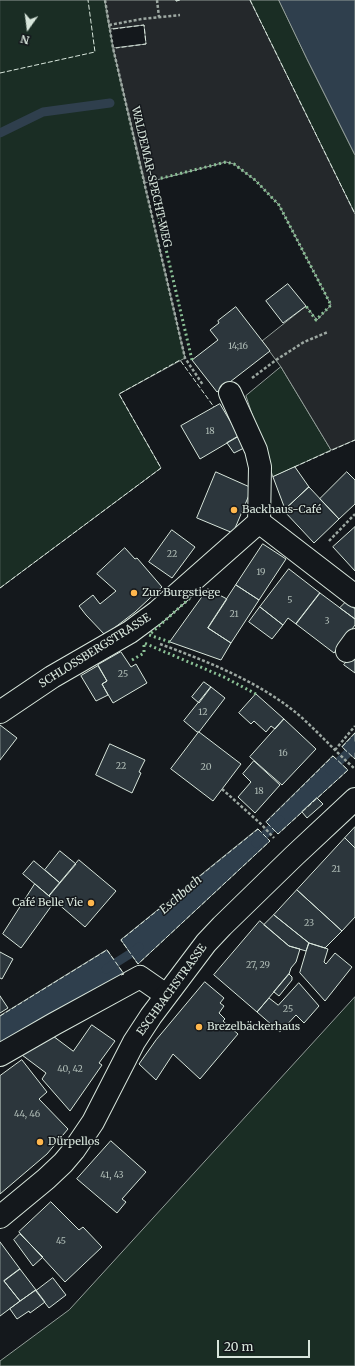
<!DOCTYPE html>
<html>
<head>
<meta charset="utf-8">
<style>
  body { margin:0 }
  #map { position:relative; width:355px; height:1366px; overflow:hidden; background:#14181c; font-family:Merriweather,serif }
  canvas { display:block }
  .north { position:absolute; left:8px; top:8px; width:40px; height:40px; -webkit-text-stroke:3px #14181c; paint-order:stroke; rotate:194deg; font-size:11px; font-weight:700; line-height:16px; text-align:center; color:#d8e6dc }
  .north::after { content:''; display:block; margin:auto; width:14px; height:18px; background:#d8e6dc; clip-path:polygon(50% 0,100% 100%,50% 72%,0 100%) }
  .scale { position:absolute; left:217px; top:1340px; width:93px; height:18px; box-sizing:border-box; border:2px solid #d8e6dc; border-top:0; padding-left:5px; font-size:12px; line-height:14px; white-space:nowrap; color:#d8e6dc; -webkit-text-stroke:3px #14181c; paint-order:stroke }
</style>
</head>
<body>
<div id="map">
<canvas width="355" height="1366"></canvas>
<div class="north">N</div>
<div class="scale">20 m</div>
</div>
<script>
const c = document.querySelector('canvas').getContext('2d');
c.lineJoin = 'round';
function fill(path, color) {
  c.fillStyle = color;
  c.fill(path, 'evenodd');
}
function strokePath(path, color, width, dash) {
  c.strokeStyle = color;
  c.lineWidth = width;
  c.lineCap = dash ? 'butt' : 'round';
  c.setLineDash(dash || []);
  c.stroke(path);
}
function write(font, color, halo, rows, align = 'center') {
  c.font = font + ' Merriweather,serif';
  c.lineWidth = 3;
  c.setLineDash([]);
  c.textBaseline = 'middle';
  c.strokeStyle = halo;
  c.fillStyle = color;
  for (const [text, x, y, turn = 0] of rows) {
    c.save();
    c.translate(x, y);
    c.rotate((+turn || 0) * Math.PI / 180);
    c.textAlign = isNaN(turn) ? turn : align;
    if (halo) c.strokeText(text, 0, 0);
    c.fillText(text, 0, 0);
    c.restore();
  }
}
const green = new Path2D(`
  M0,0h105l8,48 72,310 -66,36 42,74 -161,120z
  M250,0h29l28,59 48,96v59z
  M281,367l50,83 -58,27 -27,-81z
  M355,997v369h-355v-5l69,-51z`);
const parking = new Path2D(`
  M105,0h71v1l4,-1h70l105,214v226l-24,10 -50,-83 -19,-26 44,-35 11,14 14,-15 -52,-100 -24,-25 -21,-16 -8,-2 -81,21 -32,-135 33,-4 -2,-19 -34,4z`);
const water = new Path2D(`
  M279,0h76v155l-48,-96z
  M355,733v26l-13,-12z
  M333,756l15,14 -70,64 -12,-12z
  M258,829l12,12 -132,123 -17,-24z
  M107,950l17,24 -124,72v-30z`);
const stream = new Path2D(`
  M0,133l43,-21 67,-9
  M330,770l25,-24
  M256,843l24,-23
  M106,969l27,-17 6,-5`);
const building = new Path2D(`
  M288,284l18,22 -23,17 -17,-22z
  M236,307l34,44 -53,41 -25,-32 26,-20 -8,-10 9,-7 -1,-2z
  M220,404l19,32 -39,23 -19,-33z
  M239,436l5,12 -10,5 -7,-10z
  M295,467l14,20 -24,22 -12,-32z
  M216,472l36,16 -19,45 -36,-15z
  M347,472l8,8v24l-16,15 -19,-20z
  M309,487l30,32 -25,24 -30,-32z
  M355,527v44l-22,-24z
  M172,530l23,17 -23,31 -23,-16z
  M263,544l23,15 -27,41 -23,-15z
  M125,548l10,11 2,-1 25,29 -27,25 -30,23 -19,-20 -7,-9 14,-11 7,9 16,-13 -19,-17z
  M289,569l31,24 -24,31 -8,-6 -5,7 -23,-18z
  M236,585l23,15 -28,43 -23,-15z
  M208,589l19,10 -19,29 23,15 -10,17 -51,-18z
  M320,593l35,26v6l-21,28 -38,-29z
  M346,602l9,7v10l-15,-11z
  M260,607l23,18 -11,14 -23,-17z
  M355,651v22l-11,-8z
  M121,652l10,15 5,-3 11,19 -34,20 -11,-19 5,-3 -9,-16z
  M98,666l9,15 -5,3 6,11 -12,6 -15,-25z
  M204,682l7,5 -12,16 -7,-6z
  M211,687l14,11 -26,34h-2l-13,-11z
  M256,694l28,25 -9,10 -4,-3 -5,6 -12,-11 -3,3 -12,-11z
  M284,719l32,30 -34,36 -32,-28z
  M0,725l17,13 -17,22z
  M199,732l42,32 -28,37 -42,-32z
  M110,744l35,16 -6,12 2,1 -9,20 -36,-18z
  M254,761l26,24 -25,28 -17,-16 13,-15 -8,-8z
  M317,798l6,6 -16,14 -5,-6z
  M355,827v21l-10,-10z
  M345,838l10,10v69l-13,14 -45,-41z
  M60,851l16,13 -16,19 -15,-13z
  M79,860l37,31 -31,36 -36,-31z
  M34,861l26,22 -11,13 -26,-22z
  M35,884l20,17 -34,47 -18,-14z
  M297,890l45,41 -17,17 -16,-5 -35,-28z
  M274,915l35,28 -3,8 -17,-5 -25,-21z
  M260,921l29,25 11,3 -4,13 -5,6 -2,6 -32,38 -43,-37z
  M309,943l19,6 -4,13 2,2 9,-11 17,14 -27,34 -25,-28z
  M0,952l13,7 -11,20 -2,-1z
  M289,974l3,3v3l-13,16 -5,-4z
  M205,982l19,16 -4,5 4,3 -5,7 6,6 -2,2 15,13 -38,45 -27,-25 -17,26 -17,-16 17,-24z
  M299,983l20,23 -15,17 -8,-8 -16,17 -23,-20 12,-14 9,7z
  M0,996l8,12 -8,5z
  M92,1025l23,16 -16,22 3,2 -32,46 -28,-32 4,-6 -28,-21 31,-19 24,18z
  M22,1060l25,32 -8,7 29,30 -21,25 -47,40v-118z
  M111,1141l35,31 -24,27 4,3 -9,11 -40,-34z
  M51,1202l28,28 4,-3 19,20 -37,35 -46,-50z
  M20,1234l23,23 -10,9 -19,-26z
  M0,1242l20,27 -16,12 16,20 -20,15z
  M20,1269l16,21 -16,11 -16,-20z
  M53,1278l13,17 -17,13 -13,-17z
  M36,1290l9,12 -15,11 -1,-2 -12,8 -7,-10z`);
const path = new Path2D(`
  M105,0l8,48 72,310 18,27
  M157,0l2,17
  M109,25l33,-6 38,-4
  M252,378l24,-18 28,-18 24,-10
  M329,541l26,-27
  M160,644c49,18 100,38 140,72 19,17 36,36 55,53
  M335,750l20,-24
  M222,789l39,35 13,14`);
const minor = new Path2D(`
  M259,522l96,74
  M347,651l8,-11
  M0,712l52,-35 78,-45 27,-20 102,-90 1,-55 -4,-17 -26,-57
  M0,1055l54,-31 86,-47 26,18`);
const major = new Path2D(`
  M0,1217l46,-38 17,-16 11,-13 19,-28 41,-80 17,-26 55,-73 16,-17 72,-70 61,-57`);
const hedge = new Path2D(`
  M192,360l-42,-179 76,-19 8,2 21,16 24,25 52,100 -15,15 -10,-14
  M170,642l-21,-7 42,-38
  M132,660l12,-7v-10l80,34 32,17`);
const fence = new Path2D(`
  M176,0v1l4,-1
  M250,0l105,214
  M113,29l31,-4 2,19 -30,4
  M0,73l95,-21 -7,-52
  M294,467l61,-27
  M0,588l161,-120 -42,-74 61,-34 34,47
  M355,733l-13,14 13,12
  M333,756l15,14 -70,64 -12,-12z
  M258,829l12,12 -132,123 -17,-24z
  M0,1016l107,-66 17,24 -3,1`);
const markers = [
  [234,510,4,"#ffb74d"],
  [134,593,4,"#ffb74d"],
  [91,903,4,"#ffb74d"],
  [199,1027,4,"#ffb74d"],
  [40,1142,4,"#ffb74d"]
];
const numberNames = [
  ["14;16",238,346],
  ["18",210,431],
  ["22",172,554],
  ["19",261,572],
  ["5",290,600],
  ["21",234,614],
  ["3",327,621],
  ["25",123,674],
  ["12",203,712],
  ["16",283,753],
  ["22",121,766],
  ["20",206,767],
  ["18",259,791],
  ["21",336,869],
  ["23",309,923],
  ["27, 29",258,965],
  ["25",288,1009],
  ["40, 42",70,1069],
  ["44, 46",27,1114],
  ["41, 43",112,1175],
  ["45",61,1241]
];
const streetNames = [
  ["WALDEMAR-SPECHT-WEG",151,177,77],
  ["SCHLOSSBERGSTRASSE",95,651,-32],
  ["ESCHBACHSTRASSE",172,990,-54]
];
const poiNames = [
  ["Backhaus-Café",242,510],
  ["Zur Burgstiege",142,593],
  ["Café Belle Vie",83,903,"right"],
  ["Brezelbäckerhaus",207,1027],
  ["Dürpellos",48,1142]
];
const waterNames = [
  ["Eschbach",181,895,-41]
];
fill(green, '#1a2d24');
strokePath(green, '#939e99', 1);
fill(parking, '#24282b');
strokePath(parking, '#939e99', 1);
fill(water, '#2f3f4d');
strokePath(water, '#939e99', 1);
strokePath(stream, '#2f3f4d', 9);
fill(building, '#2c363c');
strokePath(building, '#d8e6dc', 1);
strokePath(minor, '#d8e6dc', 24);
strokePath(major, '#d8e6dc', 24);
strokePath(path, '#9da8a2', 2.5, [3, 2]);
strokePath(minor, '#14181c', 22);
strokePath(major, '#14181c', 22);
strokePath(hedge, '#8ac095', 3, [2, 3]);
strokePath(fence, '#d8e6dc', 1, [5, 2]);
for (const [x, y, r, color] of markers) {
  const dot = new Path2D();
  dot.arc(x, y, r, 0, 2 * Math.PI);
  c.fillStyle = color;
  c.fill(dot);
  strokePath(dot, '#14181c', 1.5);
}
write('9px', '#adbab4', null, numberNames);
write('11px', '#d8e6dc', '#14181c', streetNames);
write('11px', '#d8e6dc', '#14181c', poiNames, 'left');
write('italic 12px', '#d8e6dc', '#14181c', waterNames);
</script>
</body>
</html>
